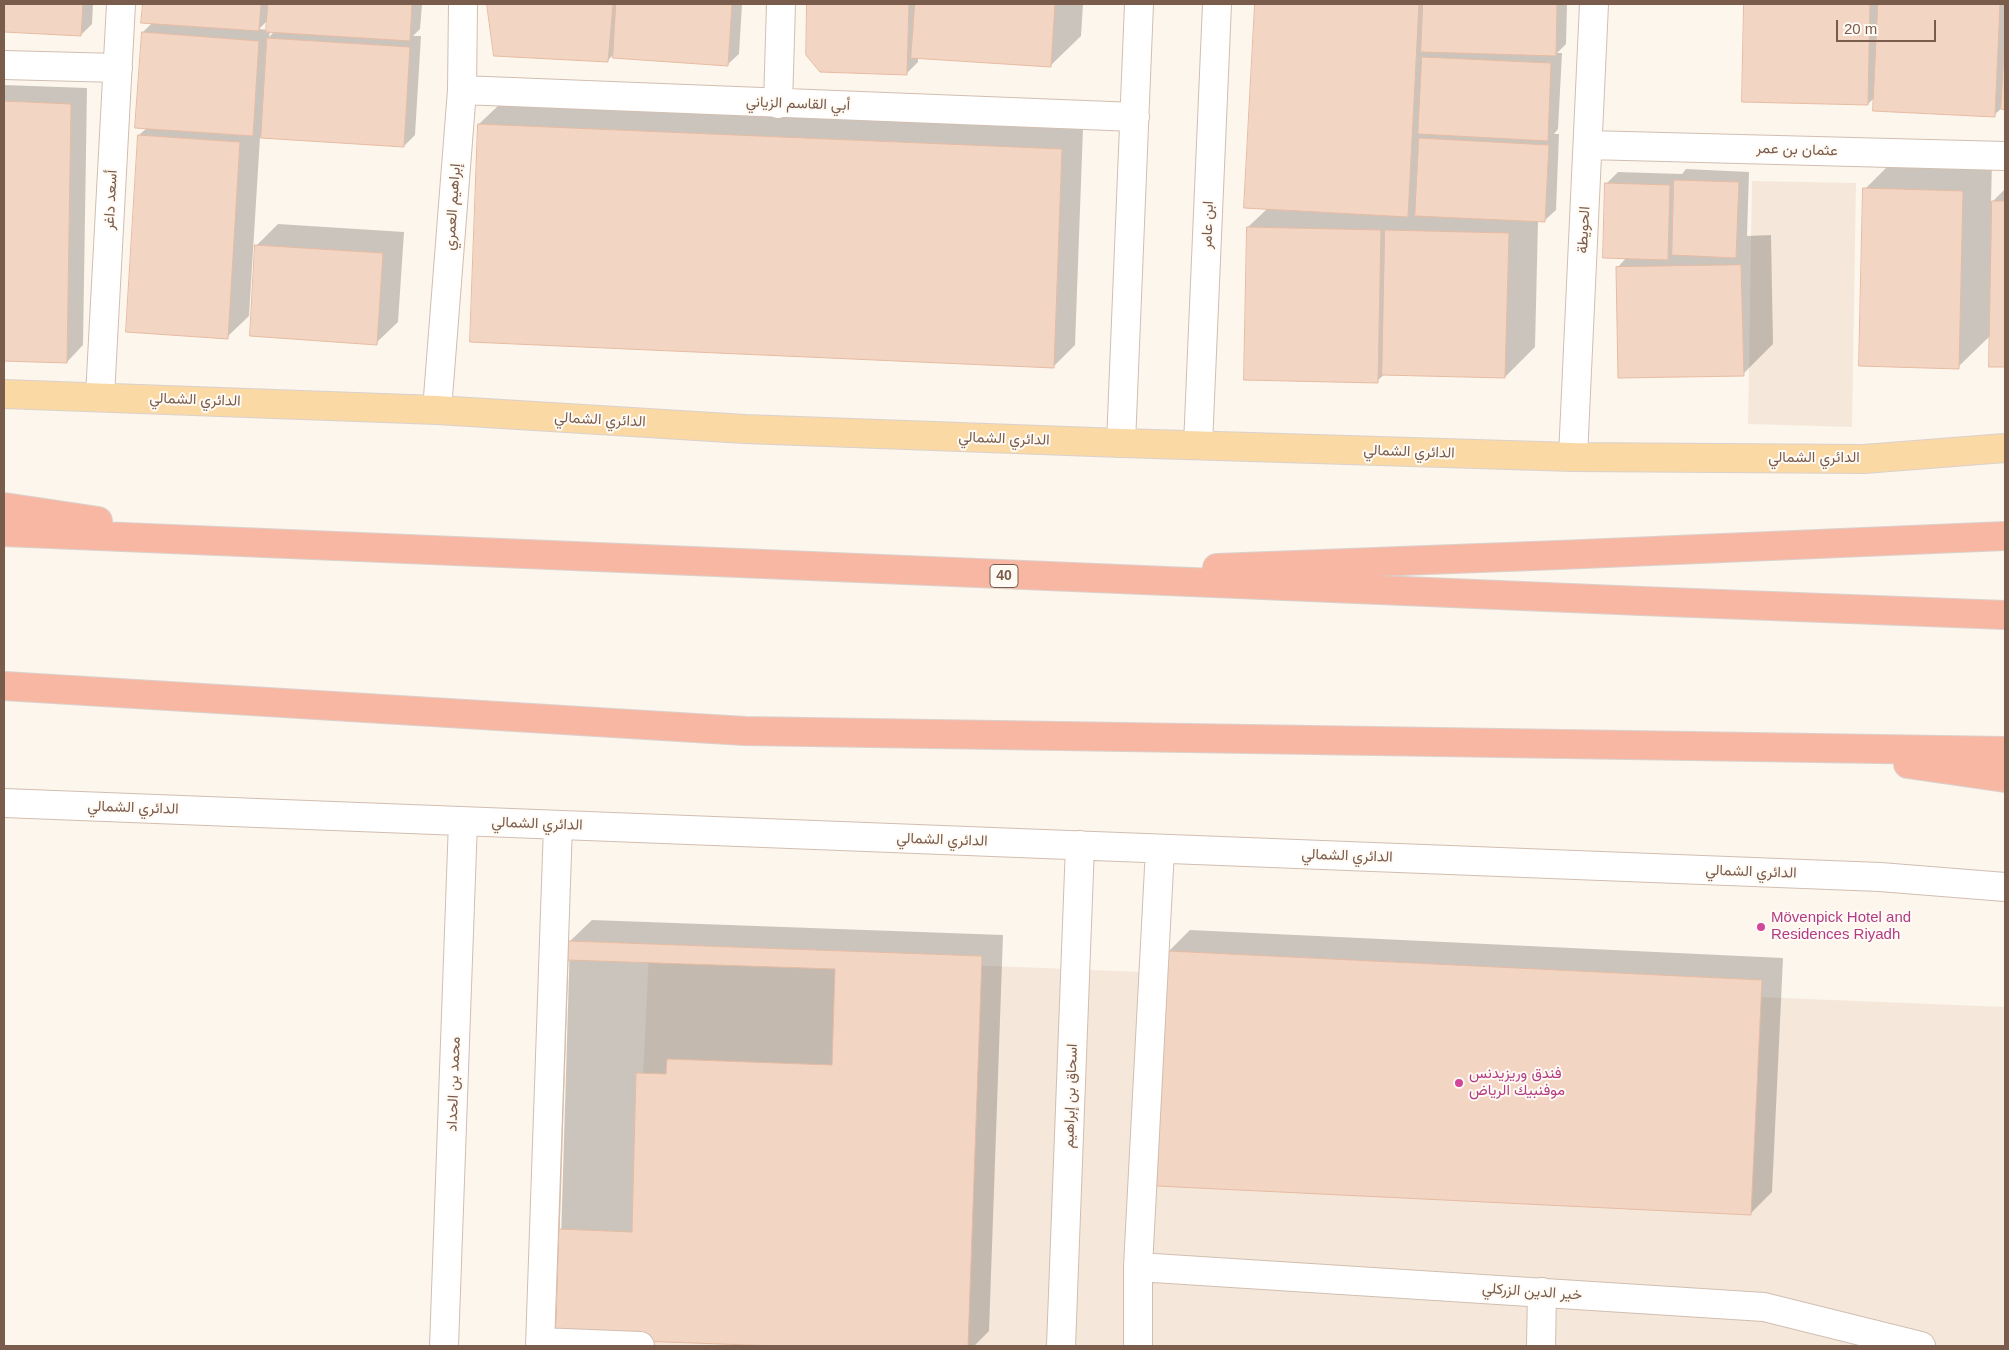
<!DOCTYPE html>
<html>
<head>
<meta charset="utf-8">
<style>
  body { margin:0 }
  #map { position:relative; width:2009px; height:1350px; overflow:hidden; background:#fdf6ec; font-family:Helvetica,sans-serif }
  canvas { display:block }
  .frame { position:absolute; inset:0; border:5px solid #7a5c4d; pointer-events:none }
  .scale { position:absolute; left:1836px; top:20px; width:100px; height:22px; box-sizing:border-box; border:2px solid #7a5c4d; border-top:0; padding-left:6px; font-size:15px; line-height:18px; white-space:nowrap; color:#7a5c4d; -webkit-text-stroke:4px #fffaf3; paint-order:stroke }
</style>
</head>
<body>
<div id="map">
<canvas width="2009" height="1350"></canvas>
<div class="frame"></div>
<div class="scale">20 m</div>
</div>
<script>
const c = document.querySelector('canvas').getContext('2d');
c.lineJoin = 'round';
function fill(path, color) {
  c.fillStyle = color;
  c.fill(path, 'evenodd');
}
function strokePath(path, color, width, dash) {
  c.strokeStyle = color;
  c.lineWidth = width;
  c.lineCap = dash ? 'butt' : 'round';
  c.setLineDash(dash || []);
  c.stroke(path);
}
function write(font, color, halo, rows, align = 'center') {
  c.font = font + ' Helvetica,Vazirmatn,sans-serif';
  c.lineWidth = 4;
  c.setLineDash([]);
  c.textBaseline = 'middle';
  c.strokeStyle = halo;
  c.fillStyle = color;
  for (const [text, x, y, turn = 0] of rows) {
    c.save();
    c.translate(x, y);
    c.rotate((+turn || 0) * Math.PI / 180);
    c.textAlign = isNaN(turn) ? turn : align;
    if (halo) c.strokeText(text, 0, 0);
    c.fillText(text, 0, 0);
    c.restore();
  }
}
const residential = new Path2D(`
  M1752,181l104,2 -4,244 -104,-3z
  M649,952l1356,55v339h-1375z`);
const shadow = new Path2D(`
  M4,4h89l-1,20 -11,11 -77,-4z
  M144,4h278l-2,25 -7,7h8l-6,99 -11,11 -144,-9 -11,179 -22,21 -88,-202 8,-7 -4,-96 10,-10h-10zM268,20v10l-9,-1zM270,31h5l-6,6z
  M488,4h254l-3,50 -12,11 -113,-11 -6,6 -113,-5z
  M808,4h275l-2,32 -31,30 -132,-9v5l-11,11 -100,-19z
  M1256,4h311l-1,40 -9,9h5l-4,76 -4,5h5l-3,76 -12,11h-6l-3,126 -30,30 -120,-3 -8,7 -129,-154 20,-19 -23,-2z
  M1745,4h260v104h-3l-8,7 -119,-18 -7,7 -124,-3z
  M4,85l83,3 -4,257 -16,17 -63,-3z
  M501,103l582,25 -8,217 -22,22 -574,-243z
  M1895,159l97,2 -1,42 14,-14v177h-15l1,-31 -33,32 -93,-178z
  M1686,169l63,3 -2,64 24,-1 2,109 -30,30 -126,-106 10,-11 -20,-74 11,-11 64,2z
  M278,224l126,8 -6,90 -22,21 -120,-97z
  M592,920l411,15 -14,396 -15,15h-164l-252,-9 12,-396z
  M1190,930l593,28 -11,234 -21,21 -582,-262z`);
const building = new Path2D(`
  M4,4h79l-2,32 -77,-4z
  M143,4h118l-2,27 -118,-8z
  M268,4h144l-2,37 -144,-9z
  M487,4h126l-5,58 -114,-6z
  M616,4h116l-4,62 -115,-8z
  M807,4h102l-2,71 -87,-3 -14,-17z
  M915,4h140l-4,63 -140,-9z
  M1255,4h164l-11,213 -164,-9z
  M1423,4h134l-1,52 -135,-4z
  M1744,4h126l-2,101 -126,-3z
  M1878,4h122l-5,113 -122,-6z
  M142,32l117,9 -6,95 -118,-8z
  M2005,34v76l-4,-1z
  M267,38l143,9 -6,100 -143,-9z
  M1422,57l129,6 -3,78 -130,-7z
  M4,101l67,3 -4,259 -63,-2z
  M478,124l584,25 -8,219 -584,-26z
  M138,135l102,7 -12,197 -102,-7z
  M1419,138l130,7 -4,77 -130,-6z
  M1674,180l65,2 -3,76 -64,-3z
  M1605,183l65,2 -2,75 -65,-2z
  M1863,188l100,3 -4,178 -100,-3z
  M1992,201h13v166h-16z
  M1247,227l134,3 -3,153 -134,-3z
  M1385,230l124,3 -4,145 -123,-3z
  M255,245l128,8 -6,92 -127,-9z
  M1741,265l3,111 -126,2 -2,-111z
  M569,941l413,15 -14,390h-192l-220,-8z
  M1168,951l594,29 -11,235 -594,-29z
  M567,960l268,9 -3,96 -165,-6 -1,15 -30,-1 -4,159 -73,-3z`);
const minor = new Path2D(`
  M4,65l114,3
  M462,90l673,27
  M778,104l3,-100
  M1588,145l417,11
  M100,396l21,-392
  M437,410l25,-320 1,-86
  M1121,443l18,-439
  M1198,445l19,-441
  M1573,457l21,-453
  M4,803l1876,74 125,10
  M1138,1267l626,40 157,39
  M540,1342l100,4
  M444,1346l19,-525
  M540,1346l18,-521
  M1061,1346l19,-501
  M1138,1346v-79l22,-418
  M1541,1346l1,-54`);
const major = new Path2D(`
  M4,394l433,16 308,19 376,14 452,14 291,2 141,-11`);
const highway = new Path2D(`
  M4,507l94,14
  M4,532c667,33 1334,57 2001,83
  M1217,568l342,-13 446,-19
  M4,686l741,45 1260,20
  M1908,764l97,14`);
const markers = [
  [1761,927,5,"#d1479c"],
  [1459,1083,5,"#d1479c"]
];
const shields = [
  [1004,576,28]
];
const shieldNames = [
  ["40",1004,576]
];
const streetNames = [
  ["أبي القاسم الزياني",798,104,2],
  ["عثمان بن عمر",1797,150,2],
  ["أسعد داغر",111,200,-87],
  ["إبراهيم العمري",453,207,-86],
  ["ابن عامر",1208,225,-88],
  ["الحويطة",1584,230,-87],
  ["الدائري الشمالي",195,400,2],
  ["الدائري الشمالي",600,420,3],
  ["الدائري الشمالي",1004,439,2],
  ["الدائري الشمالي",1409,452,2],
  ["الدائري الشمالي",1814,458],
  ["الدائري الشمالي",133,808,2],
  ["الدائري الشمالي",537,824,2],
  ["الدائري الشمالي",942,840,2],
  ["الدائري الشمالي",1347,856,2],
  ["الدائري الشمالي",1751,872,2],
  ["محمد بن الحداد",454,1084,-88],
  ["اسحاق بن إبراهيم",1071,1096,-88],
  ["خير الدين الزركلي",1532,1292,4]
];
const hotelNames = [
  ["Mövenpick Hotel and",1771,918],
  ["Residences Riyadh",1771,935],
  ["فندق وريزيدنس",1469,1074],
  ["موفنبيك الرياض",1469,1091]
];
fill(residential, '#f5e8da');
fill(shadow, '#0003');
fill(building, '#f3d5c3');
strokePath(building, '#e6bba3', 1);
strokePath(minor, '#d1beb0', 30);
strokePath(major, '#dad1cd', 30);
strokePath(highway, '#dad1cd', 30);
strokePath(minor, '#fff', 28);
strokePath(major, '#fbd9a5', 28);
strokePath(highway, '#f7b7a3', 28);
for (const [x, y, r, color] of markers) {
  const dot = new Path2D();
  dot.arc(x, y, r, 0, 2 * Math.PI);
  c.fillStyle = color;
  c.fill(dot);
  strokePath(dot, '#fffaf3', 2);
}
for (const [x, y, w] of shields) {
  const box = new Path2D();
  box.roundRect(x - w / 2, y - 11.5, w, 23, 4);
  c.fillStyle = '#fffaf3';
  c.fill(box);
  strokePath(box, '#7a5c4d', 1);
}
write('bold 14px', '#7a5c4d', null, shieldNames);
write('15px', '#7a5c4d', '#fffaf3', streetNames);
write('15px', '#b23c85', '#fffaf3', hotelNames, 'left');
</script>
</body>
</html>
